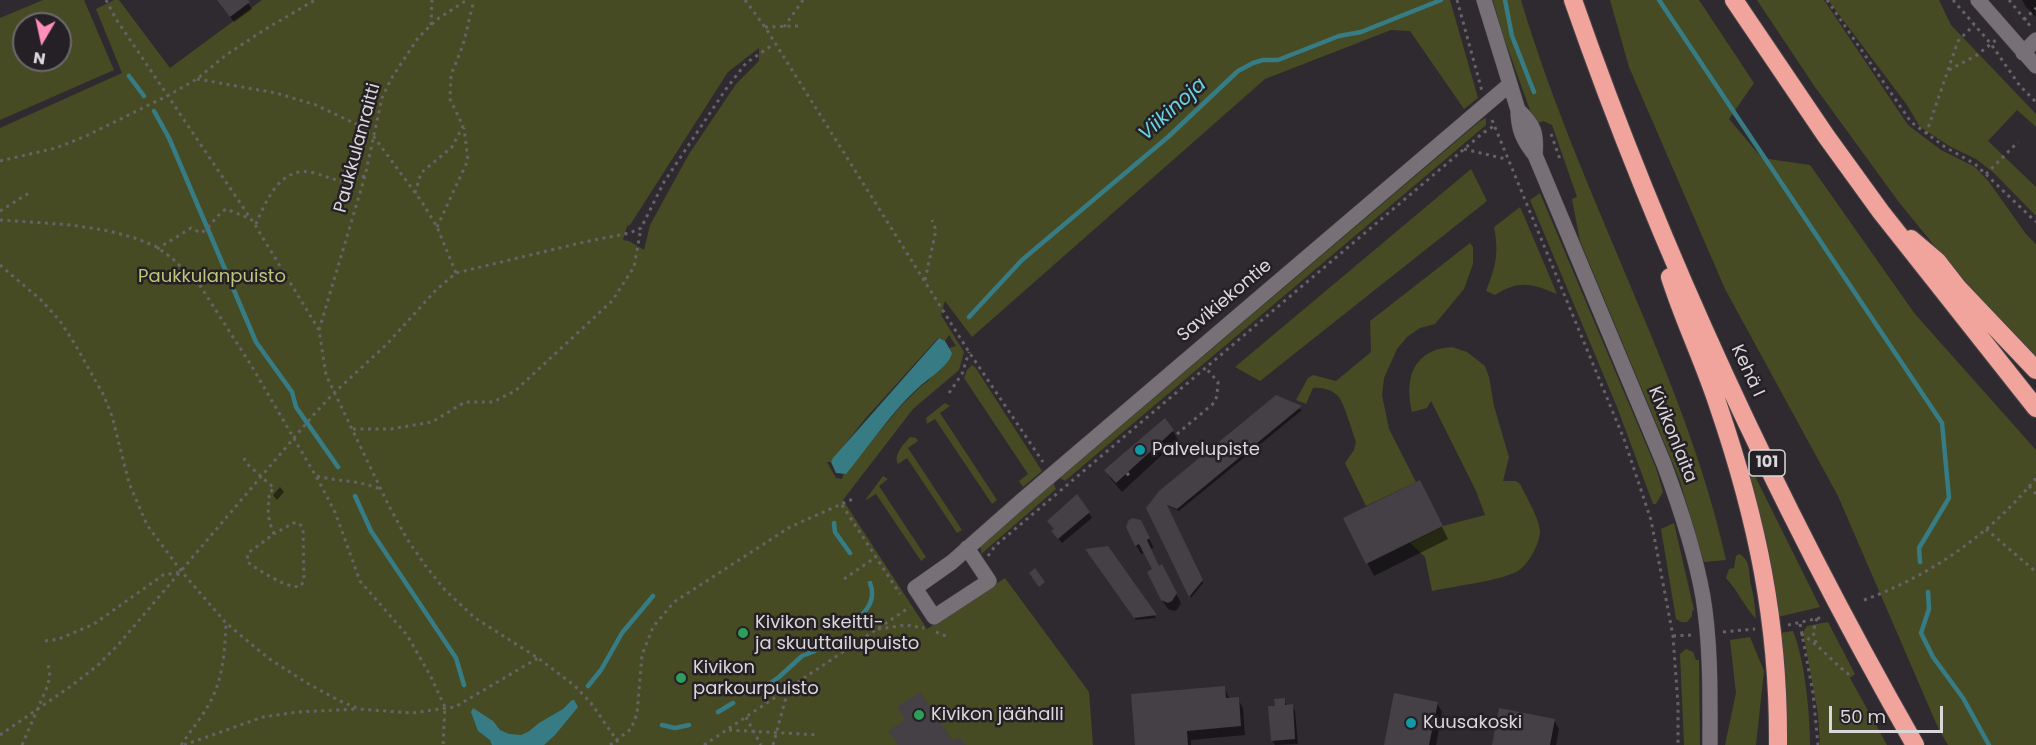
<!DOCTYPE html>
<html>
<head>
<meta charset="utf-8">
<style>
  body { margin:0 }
  #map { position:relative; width:2036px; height:745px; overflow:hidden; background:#2f2a2f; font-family:Poppins,sans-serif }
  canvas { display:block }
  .north { position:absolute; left:12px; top:12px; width:60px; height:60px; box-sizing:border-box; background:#252025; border:2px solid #6d696d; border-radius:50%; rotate:189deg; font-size:16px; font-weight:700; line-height:24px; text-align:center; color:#dad7da }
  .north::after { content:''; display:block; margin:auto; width:21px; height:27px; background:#ff8ebb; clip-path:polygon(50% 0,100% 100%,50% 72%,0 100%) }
  .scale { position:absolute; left:1829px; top:706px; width:114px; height:27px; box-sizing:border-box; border:3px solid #dad7da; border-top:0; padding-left:8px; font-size:18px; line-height:21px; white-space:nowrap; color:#dad7da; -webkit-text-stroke:4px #252025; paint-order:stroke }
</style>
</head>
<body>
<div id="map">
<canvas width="2036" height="745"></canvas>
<div class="north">N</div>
<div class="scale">50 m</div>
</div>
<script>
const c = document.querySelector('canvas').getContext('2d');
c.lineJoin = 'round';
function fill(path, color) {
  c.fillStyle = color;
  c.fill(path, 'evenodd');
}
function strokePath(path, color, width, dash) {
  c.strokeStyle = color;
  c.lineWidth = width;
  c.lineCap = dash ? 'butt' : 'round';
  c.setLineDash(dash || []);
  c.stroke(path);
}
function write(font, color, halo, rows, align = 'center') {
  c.font = font + ' Poppins,sans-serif';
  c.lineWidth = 5;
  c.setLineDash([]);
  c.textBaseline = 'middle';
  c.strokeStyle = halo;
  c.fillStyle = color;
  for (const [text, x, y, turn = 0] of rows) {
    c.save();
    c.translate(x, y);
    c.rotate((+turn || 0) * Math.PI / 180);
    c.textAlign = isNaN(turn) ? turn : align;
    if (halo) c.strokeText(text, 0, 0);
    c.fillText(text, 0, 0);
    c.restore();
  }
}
const green = new Path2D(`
  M43,0h41l30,70 -114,50v-102zM24,24h36v36h-36z
  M114,0h5l51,68 92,-68h1188l28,98 -14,11 -54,-78 -19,-1 -126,49 -293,258 -27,-36 -4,14 23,37 -5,18 -46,39 -70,91 84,129 78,-51 84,114 4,53h-1093v-617l122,-55 -26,-64zM759,48v13l-23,23 -47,70 -39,71 -6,25 -15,-9 -6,-1 4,-14 3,-1 98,-153zM949,335l7,11 -7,2 3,5 -24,28 -8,6 -20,20 -57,68 -1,4 -6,-1 -9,-16h4l34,-43 73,-81 7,3z
  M1493,0h28c33,111 81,216 125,323 32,77 62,155 80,237l-22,2 -25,-84 -99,-237 -8,-42 5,-2 -25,-72 -9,-4 -8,3 -32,-89z
  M1610,0h89l55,83 -25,36 33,39 48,7 105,149 121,136v295h-88l-9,-15 -101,-234 -113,-207 -96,-222z
  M1757,0h67l84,125 33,25 34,17 14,15 37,52 10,10v113l-77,-81 -61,-75 -83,-114z
  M1828,0h111l12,25 85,89v13l-19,-17 -29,31 48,46v29l-42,-43 -18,-14 -25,-12 -31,-20 -13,-22z
  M1486,118v7l-421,356 -5,-3 420,-357z
  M1471,169l16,32 -227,180 -25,-14z
  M1540,193l116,275 7,24 -7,12h-3l-36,-97 -87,-207z
  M1520,207l4,9 33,78c-26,-11 -38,-14 -62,1l-9,-4c10,-25 13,-38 8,-64z
  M1470,243l3,4v17l-9,25 -29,35 -15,4 -13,9 -10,12 -13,29 -2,17 7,34 27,53 -50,24 -21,-43 9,-13 2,-8c-4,-11 -11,-36 -17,-45 -6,-7 -18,-10 -26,-9l-7,16 -10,-4 12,-22 5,-3 23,6 35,-29 -1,-31z
  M1452,347l15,5 18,14 4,11 5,29 15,51 -6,24h13l4,3c6,12 19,34 20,47 0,12 -11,33 -22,40 -18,10 -64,15 -86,20l-7,-34 -15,-14 33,-17 42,-11 -9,-24 -45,-90 -4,7 -15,4c-5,-22 -5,-46 17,-59 6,-4 15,-5 23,-6z
  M972,365l3,2 67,104 -19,16 -4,-6 9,-7 -64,-96 3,-8z
  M945,403l5,3 -10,7 57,87 -5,4 -57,-85 -8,5 -1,-6z
  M910,437l6,1 2,3 -10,7 54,82 -5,3 -50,-75 -9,6c-5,-10 6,-20 12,-27z
  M1751,468l69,139 -42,10 -12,-77 -18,-71z
  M883,476l5,3 -9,7 47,71 -5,4 -45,-67 -10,6v-1z
  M1053,483l3,6 -75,65v-8z
  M1674,523l20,87 -2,1v5l-5,6h-6l-5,-3 -15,-90z
  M1739,554c13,6 9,20 12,31 3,12 4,22 5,34 -12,-13 -18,-28 -30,-41l3,-9 5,-1 2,-12z
  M1828,622l27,52 -5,4 37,67h-67l-2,-31 -15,-82 4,-6z
  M1793,631c12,30 17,82 17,114h-25l-5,-112z
  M1750,637l14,34 -8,74h-31l11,-52 -6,-53z
  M1686,649l7,3 3,8h3l1,85h-16l-4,-91z`);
const water = new Path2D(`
  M939,338l6,3 7,12c-3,13 -23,25 -33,34 -26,23 -50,59 -73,87l-10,-1 -5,-11 2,-4z
  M572,700h2l4,7 -23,28 -11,10h-52l-2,-5 -12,-9 -7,-19 2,-4 20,13 7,9 9,4 12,1 7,-3 11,-9 24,-14z`);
const shadow = new Path2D(`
  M218,0h28l6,9 -18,13z
  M2022,0h14v17l-10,-10z
  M1276,397l26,13 -123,101 -13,-6 37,78 -12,15 -43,-89z
  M1173,431l5,9 -56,52 -11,-13 -5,-9z
  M280,487l4,5 -7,8 -4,-5z
  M1426,494l22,45 -74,37 -29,-57z
  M1088,512l4,6 -30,25 -5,-6z
  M1145,531l9,17 -4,1 9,18 8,8 14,28 -4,7 -3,1 -6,-2 -6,-9 -8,-30 -9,-18 -4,2 -5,-9z
  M1108,548l48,70 -20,2 -48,-70z
  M1224,687l6,13 8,-1 5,9 2,27 -54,5v5h-54z
  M1284,700l3,6h5l3,5 3,33 -23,1 -3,-5 4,-33z
  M1437,703l5,9 -6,33h-51z
  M1554,720l5,9 -3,16h-63z`);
const stream = new Path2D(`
  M1505,0l7,36 22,56
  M1659,0l283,423 7,75 -30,50 1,14
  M129,76l15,20
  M154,111l15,27 87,204 36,50 4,15 42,60
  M969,317l53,-57 146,-123 70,-66 15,-8 10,-3h15l61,-24 22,-4 80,-32
  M355,496l16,35 85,127 8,27
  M834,523l1,9 15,21
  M1928,592l1,17 -8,24 12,24 30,41 26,47
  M848,626c14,-10 30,-23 22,-43
  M588,686l13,-16 21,-37 31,-37
  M756,693l23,-16 23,-21 13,-5
  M718,712l15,-9
  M662,725l13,3 14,-3`);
const building = new Path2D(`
  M217,0h31l2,2 -20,15z
  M1276,395l26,11 -125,103 -10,-4 36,75 -14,17 -43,-89 13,-17z
  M1165,418l9,12 -58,53 -12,-13z
  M1420,480l23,46 -77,38 -23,-46z
  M1077,494l13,18 -32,27 -7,-8 3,-2 -7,-8z
  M1132,518l9,2 9,18 -3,2 12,26 3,-2 15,29 -5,8 -4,2 -7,-3 -14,-28 5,-3 -13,-25 -4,2 -9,-19 2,-6z
  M1108,546l49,69 -23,3 -49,-69z
  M1035,568l10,14 -6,5 -10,-14z
  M1225,686l1,12 13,-1 2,29 -54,5 1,14h-53l-4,-51z
  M920,692l33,49 7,-4 5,8h-67l-10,-14 17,-11 -8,-13z
  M1394,693l44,9 -9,43h-45z
  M1285,698v7l8,-1 2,35 -24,2 -3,-35h7l-1,-7z
  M1499,708l56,11 -5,26h-58z`);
const path = new Path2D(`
  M106,0l10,19 139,206 64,105 7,45 62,129 19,35 18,26 20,25 30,28 63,40 37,28 16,17 29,42
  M745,0l20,27 204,325 74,110
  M1457,0l25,91
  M1827,0l84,122 34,25 30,17 61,58
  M1953,0l38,44 29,42 16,16
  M2009,0l22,27
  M2024,20l12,-12
  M431,25l1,-25
  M765,27l34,-1
  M784,27l19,-27
  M1949,70l28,-15 19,-15
  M197,79l79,14 40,12 40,19 18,13 48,65 15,25 19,46
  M1492,120l132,319 27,81 22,116 5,69v40
  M1551,134l10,28
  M1926,134l32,-93 16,-16
  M1464,149l42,10
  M0,161l56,-13 30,-12 83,-41 28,-16 29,-24 38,-25 51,-30
  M1986,174l32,-32
  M415,193l6,-20 31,-26 11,-21 -13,-27 1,-24 12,-30 11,-45
  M0,211l29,-18
  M0,220l72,5 37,6 26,7 20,8 17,12 27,26 52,81 66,113 18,34 25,69 47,54 23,40 15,32 -2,38
  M256,224c10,-24 26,-60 58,-51 26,7 24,12 51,3
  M437,227l31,-67 -4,-32
  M157,249l34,-21 10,5c11,-7 14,-17 25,-24l25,10
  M0,265l41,35 19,21 16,25 28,50 8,20 17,67 18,42 35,47 44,51 42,35 39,25 31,17 21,9 53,4 43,-6 83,-49
  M925,280l11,-50 -4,-10
  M319,330l46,-154 17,-78 9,-19 27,-41 18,-18 31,-20
  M949,393l13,-19 7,-22
  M353,429h38l41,-7 33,-20h28l22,-11 97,-90 22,-34 7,-39
  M1177,434l37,-31 3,-7 1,-14 -12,-14
  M244,458l2,5 28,25 -6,7 2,3c-4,12 -1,24 4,36l-26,19 -1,8 4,4c12,7 38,25 50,21l3,-6 -1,-52 -4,-5h-6l-19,11
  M1127,473l3,4
  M317,476c22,6 42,4 63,13
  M2029,486l7,8
  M842,505l58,89
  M1986,529l50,43
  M988,556l7,-10 488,-413 11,-7
  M844,579l32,-22
  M1864,600c66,-24 128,-67 172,-122
  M1800,624l13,69 5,52
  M1788,625l36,-8
  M878,629l28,-4 18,3
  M936,632l10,4
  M1723,632l32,-3
  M1801,634c19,11 32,29 50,42
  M1673,636l19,-1
  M45,641l14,-2 35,-15 69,-49 19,-3
  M1816,643l-3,-11 4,-14
  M746,717l15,28
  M729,730l90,5
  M0,735l71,-49 26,-20 21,-21 198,-233 19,-20 51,-47 50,-55 20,-17 128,-31 46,-9 11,-5 23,-46 62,-93 20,-26 28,-19
  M22,745l26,-60 2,-13 -3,-11
  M181,745c12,-18 28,-36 35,-56 8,-21 9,-44 10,-66
  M184,745l79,-28 35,-5 59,-3
  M610,745l21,-16 6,-15 5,-59 11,-28 21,-25 116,-75 65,-29
  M704,745l206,-138
  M773,745l15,-55`);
const minor = new Path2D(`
  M1484,0l34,110c0,19 5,30 17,45l129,309c16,43 31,88 39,133 8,49 7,99 7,148
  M1978,0l58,66
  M2023,53l13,-13
  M1518,110c16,15 19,23 17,45
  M967,548l22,33 -55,36 -19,-29 37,-26 69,-61 488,-416`);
const highway = new Path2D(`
  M1573,0c90,258 207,508 342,745
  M1734,0l92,136 55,76 155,196
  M1911,239l26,22 21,27 78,82
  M1670,277c14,44 34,85 48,128 39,114 61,219 60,340`);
const markers = [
  [1140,450,6,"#0f9aa8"],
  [743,633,6,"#2e9e5b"],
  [681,678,6,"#2e9e5b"],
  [919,715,6,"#2e9e5b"],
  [1411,723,6,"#0f9aa8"]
];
const shields = [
  [1767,463,36]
];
const shieldNames = [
  ["101",1767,463]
];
const streetNames = [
  ["Paukkulanraitti",358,148,-75],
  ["Savikiekontie",1225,301,-40],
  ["Kehä I",1747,371,65],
  ["Kivikonlaita",1672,435,68]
];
const parkNames = [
  ["Paukkulanpuisto",212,277]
];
const poiNames = [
  ["Palvelupiste",1152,450],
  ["Kivikon skeitti-",755,623],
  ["ja skuuttailupuisto",755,644],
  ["Kivikon",693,668],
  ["parkourpuisto",693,689],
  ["Kivikon jäähalli",931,715],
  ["Kuusakoski",1423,723]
];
const waterNames = [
  ["Viikinoja",1173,110,-42]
];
fill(green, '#464b23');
fill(water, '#377c85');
fill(shadow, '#0007');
strokePath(stream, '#377c85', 4.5);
fill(building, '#453f46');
strokePath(minor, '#4a454a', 16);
strokePath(highway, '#4a454a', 20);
strokePath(path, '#676267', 3, [3, 4.5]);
strokePath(minor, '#777177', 15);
strokePath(highway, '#f0a49c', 18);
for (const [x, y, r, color] of markers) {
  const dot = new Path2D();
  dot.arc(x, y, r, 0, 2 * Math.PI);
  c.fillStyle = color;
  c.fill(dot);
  strokePath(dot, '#252025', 2);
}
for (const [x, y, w] of shields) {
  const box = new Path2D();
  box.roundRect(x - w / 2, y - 13, w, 26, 4.5);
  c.fillStyle = '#252025';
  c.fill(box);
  strokePath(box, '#dad7da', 1.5);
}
write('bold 16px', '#dad7da', null, shieldNames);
write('18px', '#dad7da', '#252025', streetNames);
write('18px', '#bcc679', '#252025', parkNames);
write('18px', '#dad7da', '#252025', poiNames, 'left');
write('italic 20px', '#67d3e1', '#252025', waterNames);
</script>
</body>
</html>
